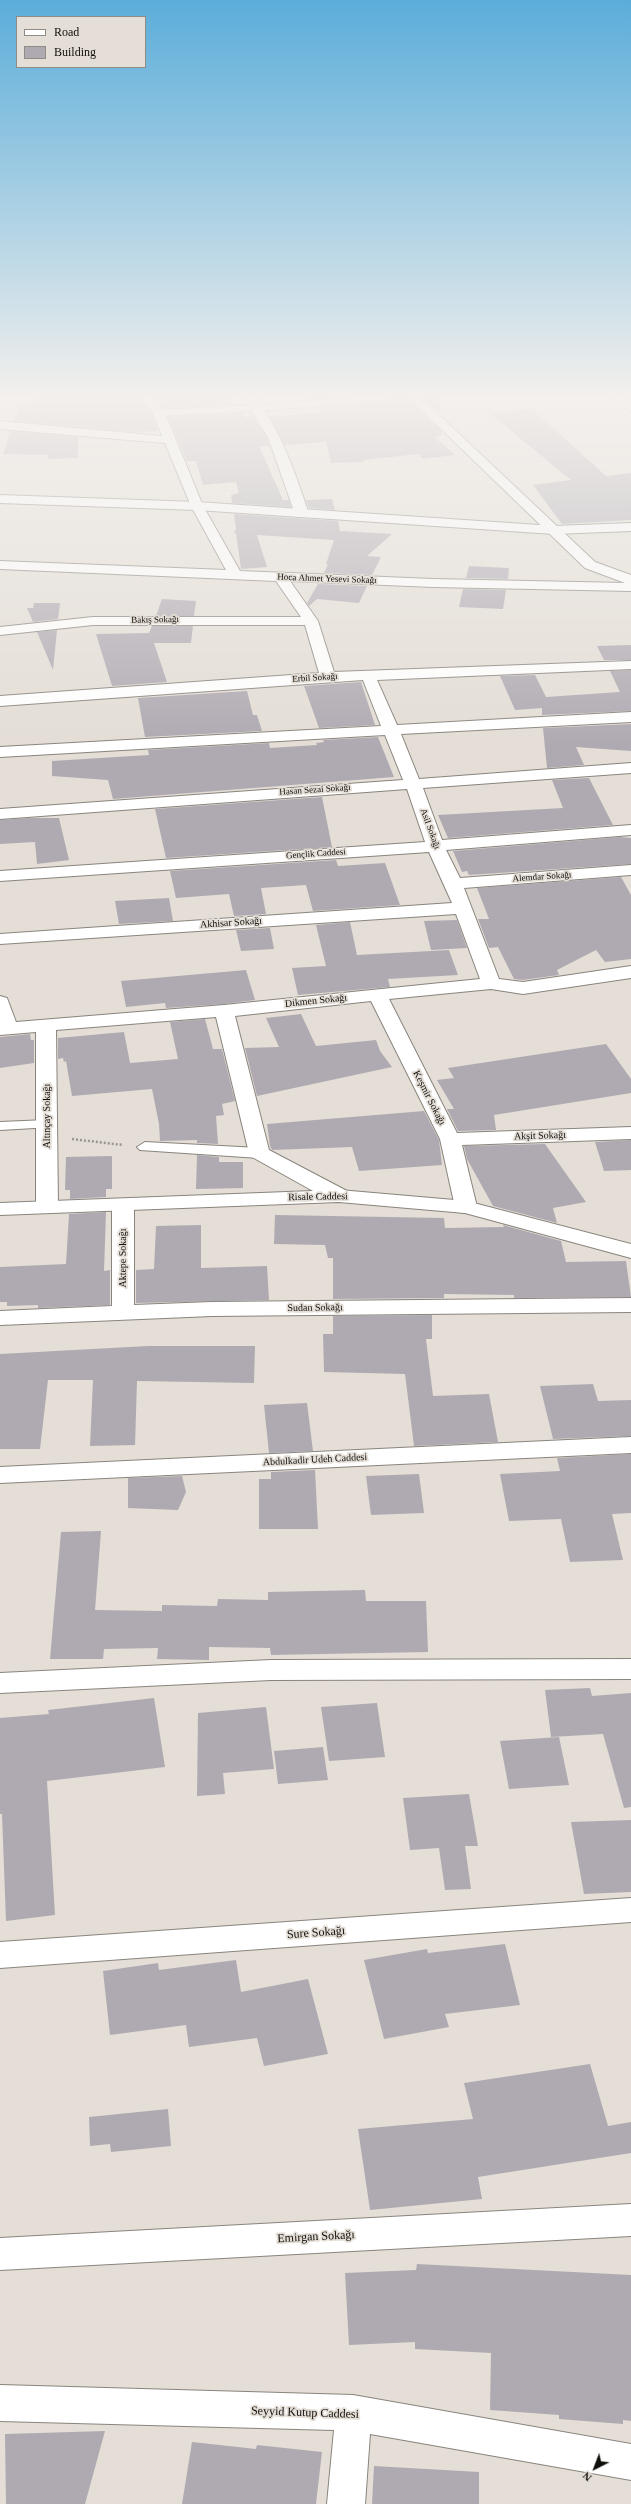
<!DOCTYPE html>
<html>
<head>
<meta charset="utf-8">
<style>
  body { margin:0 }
  #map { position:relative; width:631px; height:2504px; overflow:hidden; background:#e4ded6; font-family:"Times New Roman",serif }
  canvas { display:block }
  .legend { position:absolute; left:16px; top:16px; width:130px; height:52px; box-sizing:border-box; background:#e4ded6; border:1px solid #8f8b85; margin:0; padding:5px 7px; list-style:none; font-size:12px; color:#100e0b }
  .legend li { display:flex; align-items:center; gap:8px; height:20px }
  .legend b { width:20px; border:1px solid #8f8b85 }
  .north { position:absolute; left:575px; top:2448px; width:40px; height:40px; -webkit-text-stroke:3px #e4ded6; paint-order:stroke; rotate:222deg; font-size:11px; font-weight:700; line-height:16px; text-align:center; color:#100e0b }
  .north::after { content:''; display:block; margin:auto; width:14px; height:18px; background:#100e0b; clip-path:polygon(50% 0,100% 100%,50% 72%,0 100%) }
</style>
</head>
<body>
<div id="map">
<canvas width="631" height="2504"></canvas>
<ul class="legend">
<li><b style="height:5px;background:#fff"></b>Road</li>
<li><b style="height:11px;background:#afaab2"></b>Building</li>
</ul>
<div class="north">N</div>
</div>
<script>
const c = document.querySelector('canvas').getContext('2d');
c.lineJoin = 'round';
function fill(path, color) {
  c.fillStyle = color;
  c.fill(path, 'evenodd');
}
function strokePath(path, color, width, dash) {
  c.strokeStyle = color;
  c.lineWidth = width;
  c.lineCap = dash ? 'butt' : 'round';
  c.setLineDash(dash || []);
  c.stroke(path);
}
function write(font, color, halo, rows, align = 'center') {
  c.font = font + ' "Times New Roman",serif';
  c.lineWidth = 3.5;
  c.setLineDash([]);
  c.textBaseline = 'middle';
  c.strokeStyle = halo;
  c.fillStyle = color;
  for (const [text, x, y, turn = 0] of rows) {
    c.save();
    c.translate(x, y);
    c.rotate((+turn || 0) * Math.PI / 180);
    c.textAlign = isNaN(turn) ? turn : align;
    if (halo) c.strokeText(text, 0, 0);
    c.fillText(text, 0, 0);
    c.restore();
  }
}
const building = new Path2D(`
  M34,396h105l13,18 6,17 -24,1 -120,-11 5,-15h13z
  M154,396h75l5,9 -71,3z
  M305,396h50l-46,3z
  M398,396h8l35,35v5l-7,1 21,18 -32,4 -5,-5 -54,6v2l-33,1 -5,-21 -42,3 -15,-29 54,-3 -5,-6 75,-7z
  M421,396h18l1,17z
  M532,409l74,67 25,-3v47l-69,4 -29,-39 38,-5 -82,-67z
  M242,413l2,5 10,-1 13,21 2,8h-10l24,54h6l2,7 -59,-4 -1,-8 8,-2 -3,-11 -33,3 -7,-24h-9l-19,-44z
  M11,431l67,6v21l-31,1 1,-4 -45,-1z
  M332,499l3,11 -26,-2 -3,-8z
  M234,514l104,7 2,10 52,3 -25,22 14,1 -9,18 -48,-2 4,-9h-2l8,-24 -77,-5 10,32 -26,2 -5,-36h-2l2,-4z
  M469,566l40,2 -1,11 -42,-1z
  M318,584l49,2 -8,17 -42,-4 -8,7 -2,-3z
  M463,589l43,1 -3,19 -44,-2z
  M162,599l34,2 -2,15h-38z
  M34,603h26l-2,16 -25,3 -6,-14h6z
  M152,626h41l-2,17h-37l13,39 -55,4 -16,-52 53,-1z
  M57,630l-4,40 -16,-38z
  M631,645v15h-27l-7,-14z
  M631,670v41l-89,4v-7l-27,2 -15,-34 35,-1 11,22 74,-5 -10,-21z
  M361,682l14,43 -56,3 -15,-42z
  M247,691l6,24h4l5,16 -117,6 -7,-39z
  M631,724v27l-55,-4 8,18 -37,3 -4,-40z
  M378,737l16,40 -281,22 -5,-19 -56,-4v-15l97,-6 -1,-5 121,-7 1,5 47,-3 -1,-2 8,-1 -1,-2z
  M589,778l24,47 -165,13 -10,-23 125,-7 -11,-28z
  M322,797l10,50 -166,11 -11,-49z
  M29,818h30l10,42 -32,4 -2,-22 -35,2v-24z
  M620,837l11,1v26l-162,11 -2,-4 -5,1 -9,-21z
  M336,860l2,6 47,-3 15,42 -87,6 -7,-26 -45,3 5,26 -32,2 -5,-22 -53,4 -6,-27z
  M621,877l10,18v64l-26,3 -9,-12 -39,20 2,5 -36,5 -9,-1 -16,-32 -9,1 -11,-29h11l-12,-31z
  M169,898l4,23 -54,3 -4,-23z
  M457,920l10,28 -36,2 -7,-29z
  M350,922l7,33 92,-5 9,25 -70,4 2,8 -92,8 -6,-27 34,-2 -10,-41z
  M270,928l4,21 -33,2 -5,-21z
  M246,970l9,30 -31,4 -58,4 -1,-5 -39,4 -5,-26z
  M301,1014l15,32 60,-6 4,11 12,16 -135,29 -12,-48 34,-1 -13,-29z
  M205,1019l8,30h9l13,52 -13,3 2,11 -8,1 2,28 -21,-1v-3l-37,1 -1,-17 -7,-35 -80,7 -6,-35 -2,1 -1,-4 -5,1v-21l66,-6 6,31 48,-4 -8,-37z
  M30,1034l1,6h3v23l-34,5v-31z
  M606,1044l25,35v14l-137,22 2,15 -38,1 -11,-22h7l-17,-29 17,-2 -6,-10z
  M424,1111l15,29 3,25 -83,6 -7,-24 -80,3 -2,-4 -3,-22z
  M631,1140v30l-27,1 -9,-29z
  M545,1144l41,58 -33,6 4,15 -64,-17 -26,-47 -3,-13z
  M197,1155l22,2v5h24v26l-47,1z
  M112,1156v33h-6v8l-36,2v-9h-5l1,-33z
  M106,1212l-2,59 6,-1v35l-72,3v-3l-31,1v-4h-7v-35l66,-3 3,-50z
  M275,1215l169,3 1,10 59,-1 -1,-2 58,16 5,21 60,-1 5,36 -117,1v-3l-70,-1v4l-111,1v-41h-5l-3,-13 -51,-1z
  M201,1225v43l66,-2 2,34 -133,3v-33l18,-1 2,-43z
  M432,1315v24h-6l7,57 56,-2 9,48 -84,4 -9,-72 -81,-2 -1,-38h10v-18z
  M148,1346h107l-1,37 -117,-2 -2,64 -45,1 3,-66h-45l-8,69h-40v-95z
  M593,1384l5,17 33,-1v36l-78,3 -13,-53z
  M307,1403l6,48 -44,2 -5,-48z
  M631,1454v59l-19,1 11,46 -53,2 -9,-43 -52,2 -9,-47 60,-3 -3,-13z
  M315,1470l3,59h-59v-50h12v-7z
  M419,1474l5,39 -53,2 -5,-39z
  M182,1476l4,16 -8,18 -50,-2v-30z
  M101,1531l-6,79 67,1v-6l55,1 1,-7 50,1v-8l97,-2 1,11h60l2,51 -157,3 -1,-7 -61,-1v13l-52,-1 1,-11 -54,1 -1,10h-53l11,-127z
  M590,1688l2,8 39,-3v114l-7,1 -21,-74 -52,3 -6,-47z
  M154,1698l11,69 -118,14 8,134 -49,6 -4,-107h-2v-96l49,-4 -1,-4z
  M377,1703l8,54 -56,4 -8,-54z
  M266,1707l8,62 -51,4 2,21 -28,2 1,-83z
  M559,1737l10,48 -60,4 -9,-48z
  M323,1747l5,33 -50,4 -4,-33z
  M469,1794l9,52h-13l6,43 -26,1 -6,-42 -29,2 -7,-52z
  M631,1820v72l-47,2 -13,-72z
  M505,1944l15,61 -75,9 4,13 -65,12 -20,-79 63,-11 1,4z
  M236,1960l5,32 67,-13 20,75 -64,12 -7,-28 -68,9 -3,-22 -76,10 -7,-64 55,-8 1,7z
  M590,2064l18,62 23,-4v31l-153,24 4,22 -112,11 -12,-81 115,-10 -9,-36z
  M168,2109l3,37 -60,6 -1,-8 -20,2 -1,-29z
  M417,2264l214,11v146l-8,-1v4l-64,-5v-4l-69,-5 1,-57 -76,-4v-7l-66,3 -4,-72 71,-3z
  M105,2431l-20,73h-79l-1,-70z
  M192,2442l64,7 1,-4 65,7 -6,52h-134z
  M374,2466l105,6v32h-107z`);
const path = new Path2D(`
  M72,1139l51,6`);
const lane = new Path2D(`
  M369,396h28l-4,3 -135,12 -99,5 -4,-3 4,-3 101,-5z
  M47,1120l5,1 2,3 -2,3 -52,3v-8z
  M145,1142l114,6 8,5 -8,5 -119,-8 -3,-3z`);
const street = new Path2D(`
  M140,396h12l13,17 38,93 37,65 193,8 192,4 -40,-15 -178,-172h12l176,166 36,13v16l-198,-4 -143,-6 28,40 16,51 297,-11v8l-254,11 20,45 234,-13v10l-230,12 18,45 212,-16v10l-208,15 19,52 189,-15v10l-185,15 14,28 171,-13v10l-167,13 35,91 24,3 108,-16v12l-108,16 -32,-5 -102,10 68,134 174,-6v12l-169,6 15,62 -3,5 -8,1 -8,-1 -3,-5 -15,-68 -69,-138 -136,15 34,134 78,41 3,5 -3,5 -8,1 -8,-1 -79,-44 -3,-4 -33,-136 -160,13 2,177 -3,5 -8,1 -8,-1 -3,-5v-175l-36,3v-39l7,2 9,24 208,-17 256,-26 -24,-65 -456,30v-10l452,-31 -23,-51 -429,29v-10l425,-29 -18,-53 -407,30v-10l403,-29 -18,-45 -385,22v-10l381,-21 -18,-46 -363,26v-10l319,-23 -14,-48h-212l-93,10v-8l93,-10h208l-25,-36 -276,-12v-8l226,9 -35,-64 -26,-63 -165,-14v-8l162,15 -9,-23z
  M242,396h12c27,35 41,76 55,118l-2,3h-10l-2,-3 -27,-77z
  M610,396h13l8,5v10z
  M123,1199l8,1 3,5v100l78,-3 419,-4v14l-419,4 -212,9v-14l112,-5v-101l3,-5z
  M631,1437v16l-631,30v-16z
  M631,1659v20l-360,1 -271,13v-20l271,-13z
  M631,1898v24l-631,46v-26z
  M631,2204v32l-631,34v-32z
  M0,2385l353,10 278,49v36l-261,-46 -5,70h-38l7,-74 -334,-9z`);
const secondary = new Path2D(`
  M0,495l197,7 357,24 77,-3v8l-77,3 -357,-24 -197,-7z
  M339,1190l127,11 165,43v14l-166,-45 -126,-11 -339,13v-12z`);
const farStreetnames = [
  ["Hoca Ahmet Yesevi Sokağı",327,579,2],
  ["Bakış Sokağı",155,620,-1],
  ["Erbil Sokağı",315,678,-4],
  ["Hasan Sezai Sokağı",315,790,-4],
  ["Asil Sokağı",430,829,70],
  ["Gençlik Caddesi",316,854,-4],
  ["Alemdar Sokağı",542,877,-4]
];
const streetNames = [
  ["Akhisar Sokağı",231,923,-4],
  ["Dikmen Sokağı",316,1001,-6],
  ["Keşmir Sokağı",429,1098,63],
  ["Altınçay Sokağı",47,1116,-90],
  ["Akşit Sokağı",540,1136,-2],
  ["Risale Caddesi",318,1197,-1],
  ["Aktepe Sokağı",123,1258,-90],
  ["Sudan Sokağı",315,1308,-1],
  ["Abdulkadir Udeh Caddesi",315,1460,-3]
];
const nearStreetnames = [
  ["Sure Sokağı",316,1933,-4],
  ["Emirgan Sokağı",316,2237,-3],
  ["Seyyid Kutup Caddesi",305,2413,2]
];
fill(building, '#afaab2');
strokePath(lane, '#89847d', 2);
strokePath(street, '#89847d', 2);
strokePath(secondary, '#89847d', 2);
strokePath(path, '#9a958f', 2.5, [2, 2]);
fill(lane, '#fff');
fill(street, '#fff');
fill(secondary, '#fff');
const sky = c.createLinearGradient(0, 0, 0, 746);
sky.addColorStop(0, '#5badda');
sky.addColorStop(0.53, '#f3f0ed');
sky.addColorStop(1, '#f3f0ed00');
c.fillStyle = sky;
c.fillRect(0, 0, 631, 746);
write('9px', '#100e0b', '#e4ded6', farStreetnames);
write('10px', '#100e0b', '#e4ded6', streetNames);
write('12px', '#100e0b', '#e4ded6', nearStreetnames);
</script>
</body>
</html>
